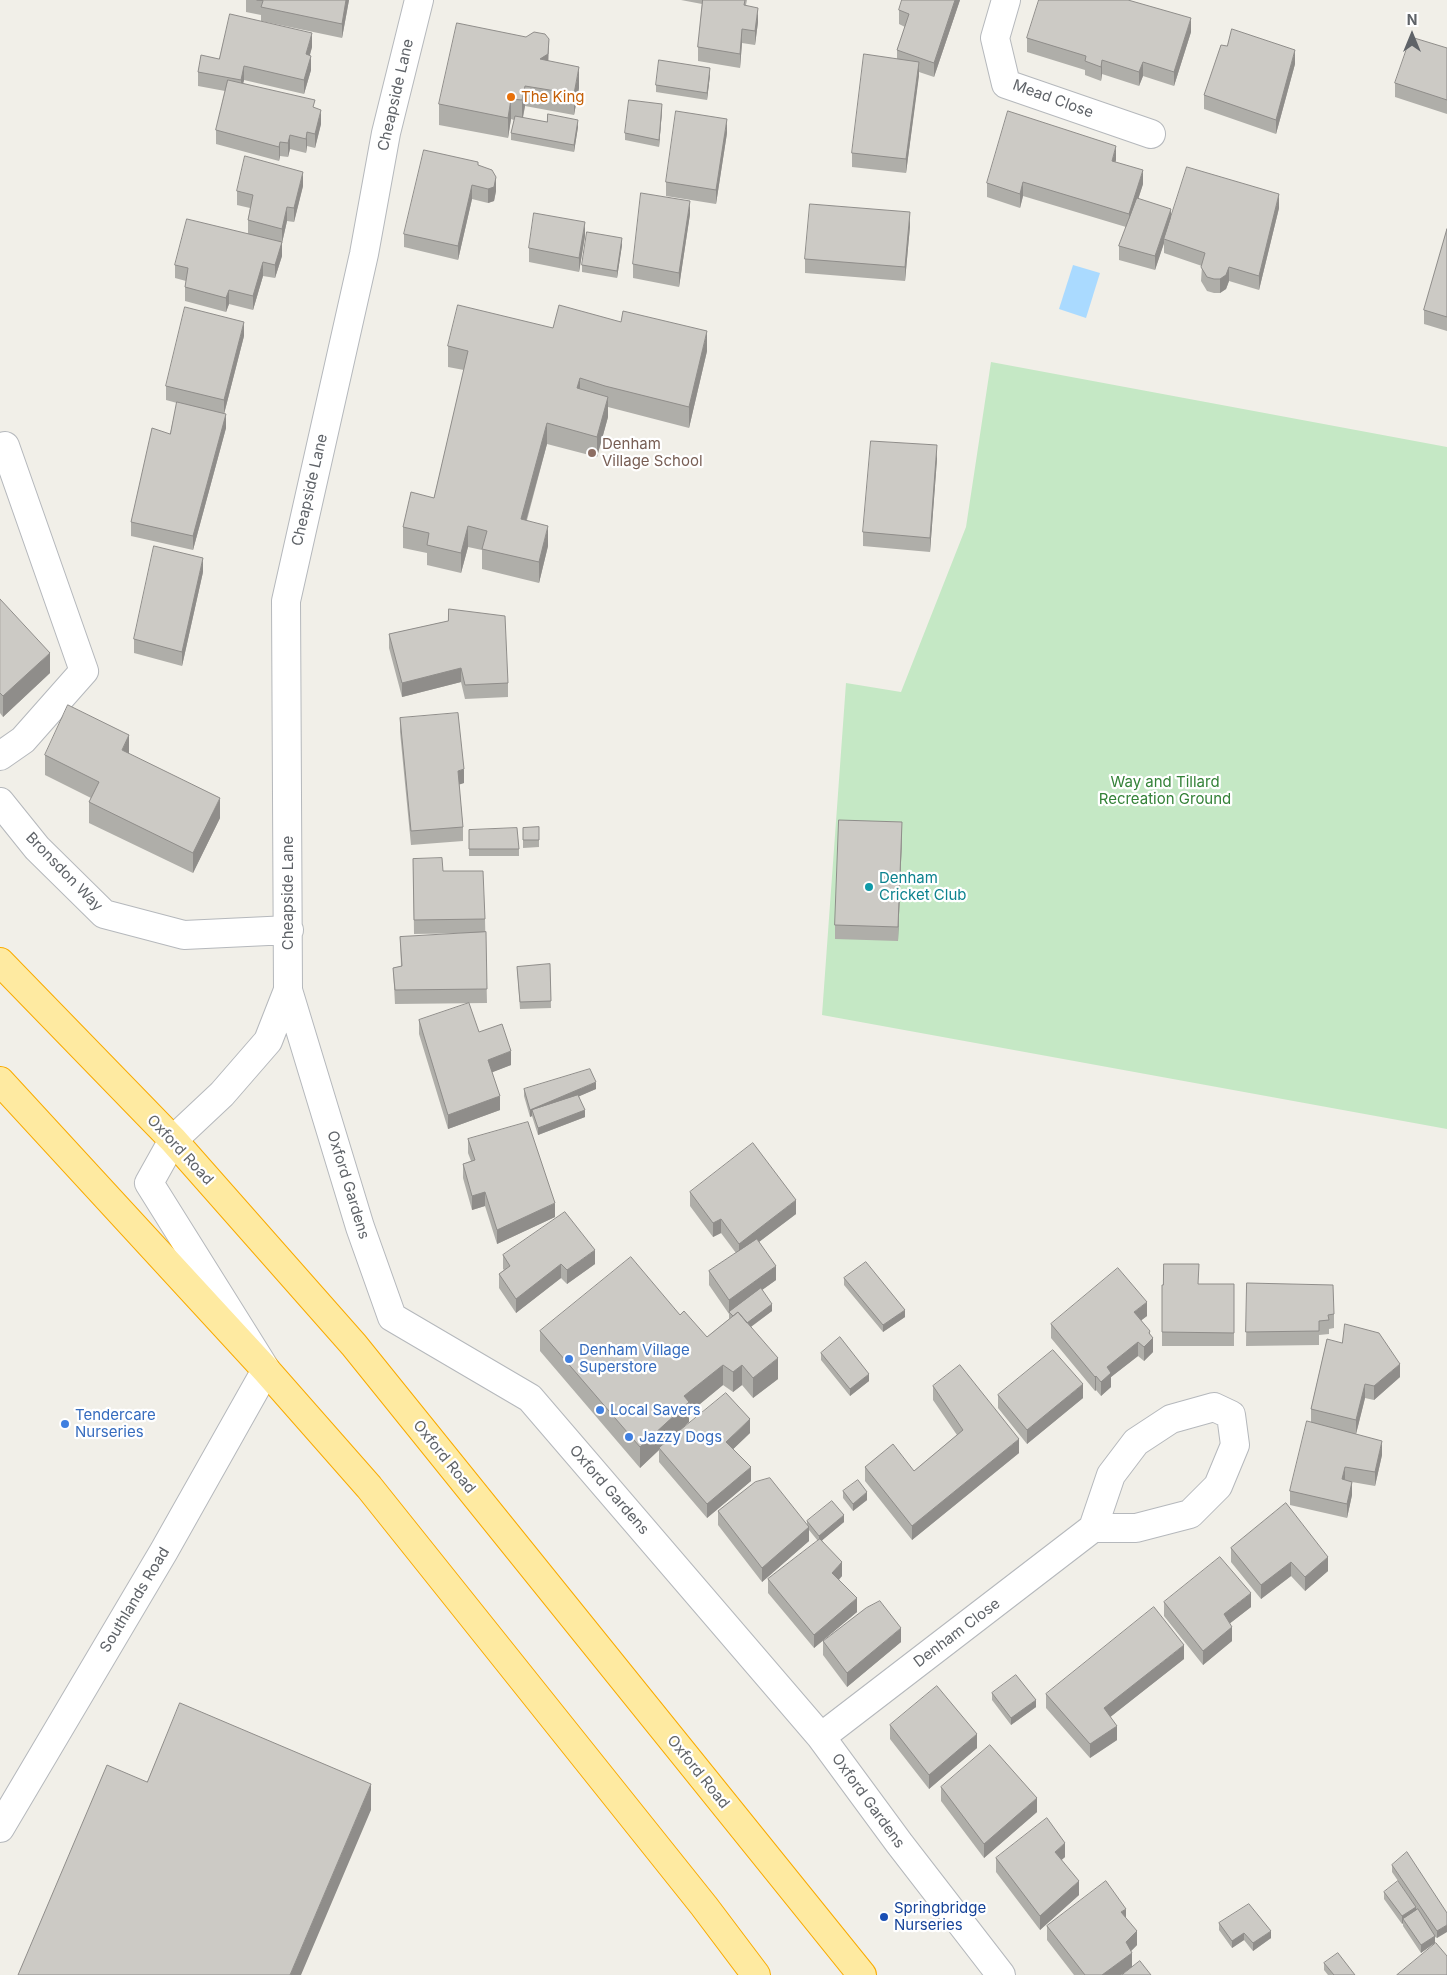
<!DOCTYPE html>
<html>
<head>
<meta charset="utf-8">
<style>
  body { margin:0 }
  #map { position:relative; width:1447px; height:1975px; overflow:hidden; background:#f1efe8; font-family:Inter,sans-serif }
  canvas { display:block }
  .north { position:absolute; left:1387px; top:10px; width:50px; height:50px; -webkit-text-stroke:4px #fff; paint-order:stroke; rotate:0deg; font-size:14px; font-weight:700; line-height:20px; text-align:center; color:#5f6368 }
  .north::after { content:''; display:block; margin:auto; width:18px; height:22px; background:#5f6368; clip-path:polygon(50% 0,100% 100%,50% 72%,0 100%) }
</style>
</head>
<body>
<div id="map">
<canvas width="1447" height="1975"></canvas>
<div class="north">N</div>
</div>
<script>
const c = document.querySelector('canvas').getContext('2d');
c.lineJoin = 'round';
function fill(path, color) {
  c.fillStyle = color;
  c.fill(path, 'evenodd');
}
function strokePath(path, color, width, dash) {
  c.strokeStyle = color;
  c.lineWidth = width;
  c.lineCap = dash ? 'butt' : 'round';
  c.setLineDash(dash || []);
  c.stroke(path);
}
function write(font, color, halo, rows, align = 'center') {
  c.font = font + ' Inter,sans-serif';
  c.lineWidth = 4.5;
  c.setLineDash([]);
  c.textBaseline = 'middle';
  c.strokeStyle = halo;
  c.fillStyle = color;
  for (const [text, x, y, turn = 0] of rows) {
    c.save();
    c.translate(x, y);
    c.rotate((+turn || 0) * Math.PI / 180);
    c.textAlign = isNaN(turn) ? turn : align;
    if (halo) c.strokeText(text, 0, 0);
    c.fillText(text, 0, 0);
    c.restore();
  }
}
const green = new Path2D(`
  M991,362l456,85v682l-625,-114 24,-332 55,9 65,-165z`);
const water = new Path2D(`
  M1073,265l27,8 -14,45 -27,-9z`);
const minor = new Path2D(`
  M419,0l-33,133 -22,121 -78,347 2,389 72,237 32,90 138,81 291,339 78,106 102,132
  M1006,0l-11,38 11,46 145,50
  M0,756l23,-16 61,-69 -79,-225
  M0,802l37,46 67,66 80,21 105,-5
  M821,1737l272,-209h43l54,-14 28,-28 17,-41 -4,-30 -17,-8 -43,12 -35,23 -25,33 -18,53
  M0,1828l164,-277 102,-181 -117,-187 24,-43 49,-46 46,-53 20,-51`);
const trunk = new Path2D(`
  M0,962l173,178 181,205 508,630
  M0,1081l266,289 103,117 335,419 52,69`);
const wall = new Path2D(`
  M246,0h103l-7,38 -81,-17v-6l-15,-3z
  M681,0h66l-1,5 12,17 -3,23 -13,-2 -2,25 -42,-7v-14l4,-43z
  M960,0l-26,77 -15,-5 -13,101 -54,-6v-14l45,-94v-9l8,-23 -6,-3v-14z
  M1191,32l-17,54 -31,-10 -4,10 -37,-12 -1,7 -16,-6v-5l-58,-18v-14z
  M312,47l-2,8 1,15 -7,24 -60,-14 -1,3 72,25 6,16 -6,24 -8,-2 -1,7 -16,-4 -2,8 -8,-1 -1,5 -63,-17v-14l9,-39 -27,-5v-14l21,-13z
  M1447,48v66l-52,-17v-14z
  M549,61l30,27 -5,27 -49,-9 -2,12 55,9 -4,25 -63,-12v-7l3,-13 -3,-1 -3,19 -69,-13v-21z
  M1295,64l-19,70 -72,-25v-14z
  M710,75l-3,25 -51,-8v-7z
  M662,111l-3,36 -34,-7v-7z
  M727,133l-11,71 -50,-8v-14z
  M1116,160l-1,2 28,22 -5,15 33,18 108,-9 -20,82 -30,-9 -3,8 -6,4h-6l-7,-2 -6,-10 1,-15 -38,-13v-10l-9,27 -36,-10v-14l7,-19 -103,-31 -3,12 -33,-11v-14z
  M478,165l18,26 -2,10 -6,2 -16,-4 -14,61 -54,-13v-13z
  M303,186l-9,36 -7,-1 -5,22v13l-7,22 -12,-2 -10,34 -24,-6 -3,8 -41,-11v-14l1,-6 -11,-3v-13l73,-32v-13l2,-12 -13,-3v-14z
  M690,214l-11,73 -46,-9v-14z
  M910,226l-5,55 -100,-8v-14z
  M1447,229v102l-23,-7v-14z
  M585,236l-6,36 -50,-10v-14z
  M622,245l-5,33 -35,-6v-7z
  M553,328l154,23 -18,77 -81,-21v10l-11,40 -50,-13 -20,76 21,26 -9,37 -57,-14v-19l-14,-3 -7,26 -34,-8v-12l-24,-5v-21l31,-29 30,-128 -16,-3v-21z
  M244,336l-20,78 2,14 -33,122 -62,-14v-14l39,-88 7,-31 -11,-3v-14z
  M937,459l-7,93 -67,-6v-14z
  M203,572l-21,94 -48,-13v-14z
  M0,599l50,74 -47,44 -3,-4z
  M448,621l60,62v14l-43,2 -4,-17 -59,15 -13,-49v-14z
  M400,718l64,65 -5,1 4,43v14l-52,4 -11,-113z
  M129,754l91,64 -27,55 -104,-50v-21l2,-4 -46,-23v-20z
  M539,827v20l-16,1v-20z
  M469,830l50,19v7h-50z
  M902,836l-4,105 -63,-2v-14z
  M413,859l30,12 42,48 2,84 -92,1 -2,-36 8,-2 -1,-29 73,-4 -59,1z
  M550,964l1,44 -31,1 -3,-42z
  M419,1020l60,12 32,33 -19,7 8,38 -52,19 -29,-95z
  M524,1089h72l-17,7 6,21 -47,18 -6,-19 -2,1 -6,-21z
  M468,1139l87,78 -58,27 -12,-38 -13,4 -9,-32v-14l8,-3 -3,-8z
  M690,1192l106,22 -37,28 17,38 -14,10 10,21 -21,16 27,52 -25,19 -11,-13 -9,7 -10,-7 -34,28v9l-19,17 80,-6 -17,16 18,32 -44,37 -48,-56v-12l-19,18 -100,-117v-20l140,-16 27,22 22,-18v-5l-20,-29v-14l27,-18 -15,-20 -8,4 -23,-31z
  M503,1255l92,9 -28,20 -6,-6 -45,35 -17,-25v-14l5,-4 -1,-1z
  M844,1278l61,39 -22,15 -39,-47z
  M1247,1283l87,31v14l-5,1v5l-10,1v10l-73,1z
  M1199,1284h35v62h-72v-61z
  M1147,1316l-6,4 9,15 3,17 -9,9 -6,-5 -27,21v10l-10,9 -5,-6 -1,1 -44,-53v-14z
  M1327,1339l73,38 -26,23 -9,-2 -9,36 26,21 -7,31 -23,-4v13l-5,23 -57,-13v-14l21,-69v-13z
  M821,1353l48,28 -19,15 -29,-36z
  M933,1386l86,67 -107,87 -47,-59v-14l49,4 43,-36 -24,-35z
  M998,1395l85,3 -56,46 -29,-36z
  M843,1491l24,9 -14,11 -10,-13z
  M1286,1503l42,68 -23,20 -14,-15 -30,23 -30,-37v-14z
  M718,1511l89,14v-4l37,1 -22,18 20,36 -3,4 18,32 -43,36 -46,-55v-14l50,-38 -9,-11v11l-47,41 -44,-57z
  M1164,1602l87,5 -21,16 2,18 -29,24 -39,-49z
  M823,1641l78,1 -54,45 -24,-32z
  M1184,1659l-74,58 7,23 -27,18 -44,-50v-14z
  M992,1693l44,14 -25,18 -19,-25z
  M890,1725l87,23 -48,41 -39,-50z
  M941,1787l96,25 -53,46 -43,-57z
  M1065,1857l-4,3 18,35 -39,35 -44,-58v-14z
  M1392,1865l55,48 -10,25 -2,-1 -14,16 -18,-27v-3l-1,1 -18,-25v-7l25,5 -17,-25z
  M1126,1918l11,27 -6,6 1,15 -11,9h-47l-27,-35v-14z
  M1219,1923l52,15 -18,13 -9,-11 -12,8 -13,-18z
  M1324,1963l31,12h-27l-4,-5z`);
const shadedWall = new Path2D(`
  M346,0h3l-7,38v-14z
  M955,0h5l-26,77v-14z
  M758,8v14l-3,23v-14z
  M1191,18v14l-17,54v-14z
  M742,29v14l-2,25v-14z
  M312,33v14l-6,21v-14z
  M549,39l-1,35 -8,-15z
  M1295,50v14l-19,70v-14z
  M311,56v14l-7,24v-14z
  M1102,60v14l-1,7v-14z
  M919,62v14l-13,97v-14z
  M1143,62v14l-4,10v-14z
  M244,66v14l-3,14v-14z
  M579,67v21l-5,27v-21z
  M710,68v7l-3,25v-7z
  M525,86v20l-3,15v-21z
  M511,99v20l-3,19v-20z
  M662,104v7l-3,36v-7z
  M321,110v14l-6,24v-14z
  M727,119v14l-11,71v-14z
  M578,120v7l-4,25v-7z
  M307,132v14l-1,7v-14z
  M290,135v14l-2,8v-14z
  M280,142v14l-1,5v-14z
  M1116,146v14l-4,15v-14z
  M1143,170v14l-14,44v-14z
  M303,172v14l-9,36v-14z
  M496,177v14l-2,10 -6,2v-14z
  M1023,182v14l-3,12v-14z
  M472,185v14l-14,61v-14z
  M1279,194v14l-20,82v-14z
  M690,201v13l-11,73v-14z
  M287,207v14l-5,22v13l-7,22v-13l7,-23v-13z
  M1171,209v14l-7,16v4l-9,27v-14z
  M910,212v14l-5,55v-14z
  M585,222v14l-6,36v-14z
  M622,238v7l-5,33v-7z
  M263,262v14l-10,34v-14z
  M1229,267v14l-3,8 -6,4v-14z
  M229,290v14l-3,8v-14z
  M244,322v14l-20,78v-14z
  M707,331v20l-18,77v-21z
  M580,378v20l-3,-10z
  M608,397v20l-11,40v-20z
  M226,414v14l-33,122v-14z
  M547,423v21l-26,95v-20z
  M937,445v14l-7,93v-14z
  M468,526v21l-7,26v-20z
  M548,526v20l-9,37v-21z
  M203,558v14l-21,94v-14z
  M50,653v20l-47,44v-21z
  M461,668v14l-59,15v-14z
  M129,735v20l-7,-5z
  M464,769v14l-6,2v-14z
  M220,798v20l-27,55v-20z
  M902,822v14l-4,105v-14z
  M511,1051v14l-23,9v-14z
  M596,1082v7l-62,27 -2,-6v6l-2,1v-7z
  M500,1096v14l-52,19v-14z
  M585,1110v7l-47,18v-7z
  M485,1192v14l-13,4v-14z
  M796,1200v14l-57,43v-13z
  M555,1203v14l-58,27v-14z
  M721,1219v14l-8,4v-14z
  M595,1250v14l-28,20v-14z
  M561,1264v14l-45,35v-14z
  M776,1266v14l-46,33 -1,-1v-12z
  M1147,1302v14l-13,10v-14z
  M772,1304v7l-31,23v-7z
  M905,1310v7l-22,15v-7z
  M1150,1331v9l3,-2v14l-9,9v-14l5,-14z
  M1138,1342v14l-27,21v10l-10,9v-14l6,-15z
  M778,1358v21l-25,19v-20z
  M1400,1364v13l-26,23v-14z
  M723,1365v20l-34,28v9l-29,27 -1,-1v2l-19,18v-21l44,-51z
  M742,1365v20l-9,7v-20z
  M869,1374v7l-19,15v-7z
  M1096,1376v14l-1,1v-14z
  M1083,1384v14l-56,46v-14z
  M1365,1384v14l-9,36v-14z
  M750,1419v14l-24,23v-14z
  M1019,1439v14l-107,87v-14z
  M1382,1441v14l-7,31v-14z
  M751,1467v14l-44,37v-14z
  M1345,1467v14l-3,-2z
  M1352,1482v13l-5,23v-14z
  M867,1492v8l-14,11v-7z
  M844,1515v7l-25,21v-7z
  M809,1527v14l-47,41v-14z
  M1328,1557v14l-23,20v-14z
  M842,1562v14l-10,10v-13z
  M1291,1562v14l-30,23v-14z
  M1251,1593v14l-27,21v-14z
  M857,1598v14l-43,36v-13z
  M1232,1627v14l-29,24v-14z
  M901,1628v14l-54,45v-14z
  M1184,1645v14l-80,63v-14z
  M1036,1700v7l-25,18v-7z
  M1117,1726v14l-27,18v-14z
  M977,1734v14l-48,41v-14z
  M371,1784v26l-70,165h-11z
  M1037,1798v14l-53,46v-14z
  M1065,1843v14l-10,9v-14z
  M1079,1881v14l-39,35v-14z
  M1416,1907v7l-13,5v4l-1,1v-8z
  M1126,1909v14l-5,-11z
  M1447,1925v7l-10,6v-7z
  M1137,1931v14l-11,11v-14z
  M1271,1931v7l-18,13v-8z
  M1244,1933v7l-12,8v-7z
  M1435,1936v7l-14,10v-8z
  M1132,1953v14l-11,8h-19z`);
const building = new Path2D(`
  M257,0h89l-4,24 -81,-17 2,-6z
  M703,0h42l-1,5 14,3 -3,23 -13,-2 -2,25 -42,-7z
  M902,0h53l-21,63 -37,-13 12,-36 -10,-4z
  M1039,0h89l63,18 -17,54 -31,-10 -4,10 -37,-12 -1,7 -16,-6 1,-5 -59,-18z
  M230,14l82,19 -6,21 5,2 -7,24 -60,-14 -3,14 -43,-8 3,-17 18,4z
  M457,23l69,14 8,-5 11,2 4,5 -1,15 -8,5 39,8 -5,27 -49,-8 -3,14 -11,-1 -3,19 -69,-14z
  M1232,29l63,21 -19,70 -72,-25 17,-50 6,1z
  M1411,37l36,11v52l-52,-17z
  M864,54l55,8 -13,97 -54,-6z
  M659,60l51,8 -3,25 -51,-8z
  M228,80l87,20 -2,7 8,3 -6,24 -8,-2 -1,7 -16,-4 -2,8 -8,-1 -1,5 -63,-17z
  M629,100l33,4 -3,36 -34,-7z
  M676,111l51,8 -11,71 -50,-8z
  M1008,111l108,35 -4,15 31,9 -14,44 -106,-32 -3,12 -33,-11z
  M548,114l30,6 -4,25 -63,-12 4,-17 32,6z
  M424,150l54,12v3l14,5 4,7 -2,10 -6,2 -16,-4 -14,61 -54,-12z
  M245,156l58,16 -9,36 -7,-1 -5,22 -34,-9 5,-25 -16,-4z
  M1187,167l92,27 -20,82 -30,-9 -3,8 -6,4h-6l-7,-2 -6,-10 4,-14 -41,-14z
  M641,193l49,8 -11,72 -46,-9z
  M1137,198l34,11 -16,47 -36,-10z
  M810,204l100,8 -5,55 -100,-8z
  M534,213l51,9 -6,36 -50,-10z
  M187,219l95,23 -7,23 -12,-3 -10,34 -24,-6 -3,8 -41,-11 3,-19 -13,-3z
  M1447,229v88l-23,-7z
  M587,232l35,6 -5,33 -35,-6z
  M458,305l95,23 6,-23 62,17 2,-11 84,20 -18,76 -84,-21 -25,-8 -3,10 31,9 -11,40 -50,-14 -26,96 27,7 -9,36 -57,-13 5,-18 -19,-5 -7,27 -34,-8 2,-12 -26,-6 8,-35 23,6 34,-147 -20,-5z
  M185,307l59,15 -20,78 -58,-14z
  M177,402l49,12 -33,122 -62,-14 21,-94 18,6z
  M871,441l66,4 -7,93 -67,-6z
  M154,546l49,12 -21,94 -48,-13z
  M0,599l50,54 -47,43 -3,-3z
  M449,609l56,7 3,67 -43,2 -4,-17 -59,15 -13,-49 59,-13z
  M68,705l61,30 -7,15 98,48 -27,55 -104,-51 10,-20 -54,-27z
  M458,713l6,56 -6,2 5,56 -52,4 -11,-113z
  M839,820l63,2 -4,105 -63,-2z
  M539,827v13h-16v-12z
  M517,828l2,21h-50v-19z
  M442,858l1,13h40l2,48 -71,1 -1,-61z
  M486,932l1,57 -92,1 -2,-22 9,-2 -2,-29z
  M550,964l1,37 -31,1 -3,-35z
  M469,1003l10,29 23,-8 9,27 -23,9 12,36 -52,19 -29,-95z
  M590,1069l6,13 -66,28 -6,-21z
  M578,1095l7,15 -47,18 -6,-18z
  M528,1122l27,81 -58,27 -12,-38 -13,4 -9,-32 12,-4 -7,-21z
  M753,1143l43,57 -57,44 -18,-25 -8,4 -23,-31z
  M565,1212l30,38 -28,20 -6,-6 -45,35 -17,-25 11,-8 -7,-11z
  M757,1239l19,27 -47,34 -20,-29z
  M631,1257l49,58 4,-4 23,26 31,-25 40,46 -25,20 -11,-13 -9,7 -10,-7 -39,31 5,6 -49,45 -100,-116z
  M866,1262l39,48 -22,15 -39,-47z
  M1164,1264h35l-1,20h36v49l-72,-1v-47h1z
  M1118,1268l29,34 -13,10 16,19 -1,2 4,5 -9,9 -6,-5 -31,25 4,6 -10,9 -5,-6 -1,1 -44,-53z
  M1247,1283l86,2 1,29 -6,1 1,5 -10,1v10l-73,1z
  M761,1288l11,16 -25,19 -9,-11 -5,4 -4,-4z
  M1345,1324l34,9 21,31 -26,22 -9,-2 -9,36 -45,-11 16,-70 15,4z
  M840,1337l29,37 -19,15 -29,-36z
  M1053,1350l30,34 -56,46 -29,-35z
  M960,1365l59,74 -107,87 -47,-59 28,-23 21,27 49,-41 -30,-44z
  M726,1393l24,26 -24,23 25,25 -44,37 -48,-56z
  M1307,1421l75,20 -7,31 -30,-5 -3,12 10,3 -5,22 -57,-13z
  M770,1478l39,49 -47,41 -44,-57 37,-29z
  M858,1480l9,12 -14,12 -10,-13z
  M832,1501l12,14 -25,21 -12,-15z
  M1286,1503l42,54 -23,20 -14,-15 -30,23 -30,-37z
  M820,1539l22,23 -10,11 25,25 -43,37 -46,-56z
  M1220,1557l31,36 -27,21 8,13 -29,24 -39,-49z
  M880,1601l21,27 -54,45 -24,-32 43,-33z
  M1154,1607l30,38 -80,63 13,18 -27,18 -44,-50z
  M1016,1675l20,25 -25,18 -19,-25z
  M937,1686l40,48 -48,41 -39,-50z
  M180,1703l191,81 -81,191h-272l89,-210 40,17z
  M990,1745l47,53 -53,46 -43,-57z
  M1047,1818l18,25 -10,9 24,29 -39,35 -44,-58z
  M1407,1852l40,61v12l-10,6 -45,-66z
  M1106,1881l20,28 -5,3 16,19 -11,11 6,11 -30,22h-17l-38,-49z
  M1398,1881l18,26 -14,9 -18,-24z
  M1249,1904l22,27 -18,12 -9,-10 -12,8 -13,-18z
  M1418,1909l17,27 -14,9 -18,-26z
  M1436,1943l11,13v19h-50z
  M1338,1953l17,22h-21l-10,-12z
  M1140,1961l11,14h-29z`);
const markers = [
  [511,97,5,"#e8710a"],
  [592,453,5,"#8d6e63"],
  [869,887,5,"#0f9aa8"],
  [569,1359,5,"#3f7fe0"],
  [600,1410,5,"#3f7fe0"],
  [65,1424,5,"#3f7fe0"],
  [629,1437,5,"#3f7fe0"],
  [884,1917,5,"#1a4fb4"]
];
const streetNames = [
  ["Cheapside Lane",396,95,-77],
  ["Mead Close",1053,99,20],
  ["Cheapside Lane",310,490,-77],
  ["Bronsdon Way",64,872,46],
  ["Cheapside Lane",288,893,-90],
  ["Oxford Road",180,1150,47],
  ["Oxford Gardens",348,1185,73],
  ["Oxford Road",444,1457,51],
  ["Oxford Gardens",609,1490,49],
  ["Southlands Road",135,1600,-59],
  ["Denham Close",957,1633,-37],
  ["Oxford Road",698,1772,51],
  ["Oxford Gardens",868,1801,54]
];
const foodNames = [
  ["The King",521,97]
];
const educationNames = [
  ["Denham",602,444],
  ["Village School",602,461]
];
const parkNames = [
  ["Way and Tillard",1165,782],
  ["Recreation Ground",1165,799]
];
const cultureNames = [
  ["Denham",879,878],
  ["Cricket Club",879,895]
];
const shopNames = [
  ["Denham Village",579,1350],
  ["Superstore",579,1367],
  ["Local Savers",610,1410],
  ["Tendercare",75,1415],
  ["Nurseries",75,1432],
  ["Jazzy Dogs",639,1437]
];
const transitNames = [
  ["Springbridge",894,1908],
  ["Nurseries",894,1925]
];
fill(green, '#c5e8c5');
fill(water, '#aadaff');
strokePath(minor, '#b5b8bc', 30);
strokePath(trunk, '#f9ab00', 30);
strokePath(minor, '#fff', 28);
strokePath(trunk, '#feeaa1', 28);
fill(wall, '#afaea9');
fill(shadedWall, '#8f8d8a');
fill(building, '#cccac5');
strokePath(building, '#8f8d8a', 1);
for (const [x, y, r, color] of markers) {
  const dot = new Path2D();
  dot.arc(x, y, r, 0, 2 * Math.PI);
  c.fillStyle = color;
  c.fill(dot);
  strokePath(dot, '#fff', 2);
}
write('15px', '#5f6368', '#fff', streetNames);
write('15px', '#c56008', '#fff', foodNames, 'left');
write('15px', '#785e54', '#fff', educationNames, 'left');
write('15px', '#348238', '#fff', parkNames);
write('15px', '#0d838f', '#fff', cultureNames, 'left');
write('15px', '#366cbe', '#fff', shopNames, 'left');
write('15px', '#164399', '#fff', transitNames, 'left');
</script>
</body>
</html>
